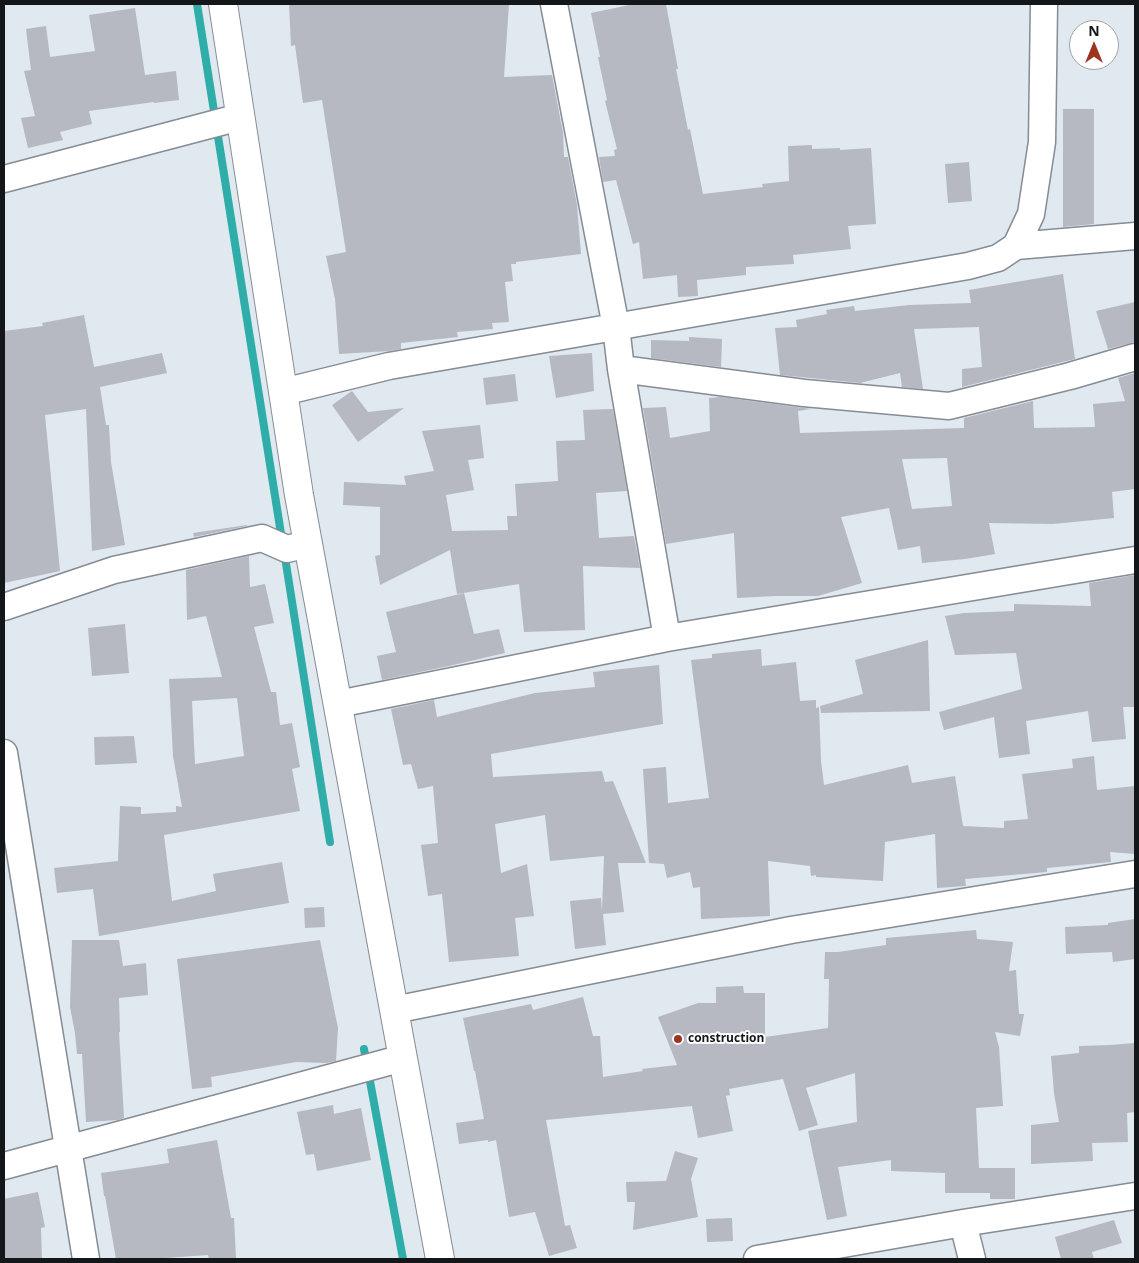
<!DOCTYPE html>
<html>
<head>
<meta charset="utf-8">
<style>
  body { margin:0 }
  #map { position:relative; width:1139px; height:1263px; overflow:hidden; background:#e0e8f0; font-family:"Open Sans",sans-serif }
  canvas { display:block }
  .frame { position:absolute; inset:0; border:5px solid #14171a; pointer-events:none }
  .north { position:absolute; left:1069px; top:20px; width:50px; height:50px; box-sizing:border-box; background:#fff; border:1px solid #a1a2a3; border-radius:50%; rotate:0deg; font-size:14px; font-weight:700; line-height:20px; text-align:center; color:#14171a }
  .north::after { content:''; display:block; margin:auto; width:18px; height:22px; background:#9d3420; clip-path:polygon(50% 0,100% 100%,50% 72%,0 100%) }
</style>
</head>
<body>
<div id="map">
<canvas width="1139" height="1263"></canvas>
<div class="frame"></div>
<div class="north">N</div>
</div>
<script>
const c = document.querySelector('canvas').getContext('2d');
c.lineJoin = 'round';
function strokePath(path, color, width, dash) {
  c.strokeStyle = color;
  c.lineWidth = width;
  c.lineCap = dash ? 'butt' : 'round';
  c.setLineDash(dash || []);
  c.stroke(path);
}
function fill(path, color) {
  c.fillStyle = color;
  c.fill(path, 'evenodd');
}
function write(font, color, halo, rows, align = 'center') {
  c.font = font + ' "Open Sans",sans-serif';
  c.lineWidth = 4;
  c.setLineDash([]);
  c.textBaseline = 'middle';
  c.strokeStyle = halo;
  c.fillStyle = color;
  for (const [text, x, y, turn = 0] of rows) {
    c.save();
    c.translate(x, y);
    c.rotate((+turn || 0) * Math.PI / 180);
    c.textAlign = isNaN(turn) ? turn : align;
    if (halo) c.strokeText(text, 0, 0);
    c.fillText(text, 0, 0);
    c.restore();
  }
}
const stream = new Path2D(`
  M197,4l85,536
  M284,551l46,291
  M364,1049l39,210`);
const building = new Path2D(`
  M289,4h220l-5,73 48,-2 11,58 1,24h4l9,48 4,49 -65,8v2h-5l2,17 -8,1 4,40 -17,1 1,6 -36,3 1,5 -57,6v6l-12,2 -50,3 -4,-55 -9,-43 20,-4 -24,-152 -19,3 -8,-58 -4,1z
  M634,4h32l12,65h-2l12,61 2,-1 13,65 60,-7 -1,-3 27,-3 -1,-35 24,-1v4l28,-1v2l31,-2 5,76 -28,2 3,23 -58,6 1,9 -48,3v8l-49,5 1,16 -20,1 -1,-22 -34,4 -4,-37 -6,2 -17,-64 -13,2 -4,-25 16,-1 -1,-6 3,-1 -12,-48 2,-1 -9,-43h2l-9,-44z
  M135,8l10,67 31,-4 3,29 -25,3v-1l-65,9 3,13 -32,8 3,8 -35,8 -7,-30 14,-2 -11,-45 7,-1 -5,-41 20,-3 4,31 45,-6 -6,-36z
  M1063,109h31v115l-31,3z
  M969,162l3,39 -24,2 -3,-39z
  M1063,274l12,85 -113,28v-18l20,-2 -3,-40 -65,2 9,60 -21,-2 -2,-14 -40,10 -80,-8 -5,-47 22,-1 -1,-7 31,-6 -1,-4 28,-4 1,5 54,-6 62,-2 -2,-13z
  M1135,302v40l-4,1 -23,6 -12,-38z
  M84,315l10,52 68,-14 5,20 -67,14 6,38h3l2,37 14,83 -33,6 -6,-142 -41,6 15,156 -56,12v-252l39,-5 -1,-3z
  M689,337l33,2 -1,28 -70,-9v-18l38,1z
  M592,353l2,38 -38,7 -7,-42z
  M1135,373v116l-23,3 2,26 -61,6 -64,-1 6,31 -30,5 -43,4 -2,-17 -22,4 -9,-42 -48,9 21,66 -44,13h-43l-38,2 -3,-65 -68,11 -23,-136 23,-1 4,31 40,-7 -1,-33 12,-1 90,12 -13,2 2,22 164,-5v-10l69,-17 1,27 61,-1 -2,-23 32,-3 -7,-23zM947,458l5,48 -40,3 -10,-50z
  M515,374l3,27 -32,4 -3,-27z
  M352,391l16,21 36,-4 -46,34 -26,-37z
  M613,409l14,82 -31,2 3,45 35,-2 6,32 -57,-2 2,64 -61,2 -5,-48 -62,10 -7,-44 -70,35 -5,-29 5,-1v-48l-37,-2 1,-23 62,3 -2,-9 30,-5 -12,-40 58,-6 4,33 -16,2 6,30 -28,5 6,36 56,-1 -1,-14h10l-2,-32 43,-3 -2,-40 29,-1 -2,-30z
  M247,525v1l-53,11 -1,-4z
  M249,556l1,31 15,-3 9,39 -20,4 17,65h5l4,33 12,-2 8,44 -8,2 8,42 -136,24 8,66 44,-10 -3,-17 69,-12 7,41 -190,33 -6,-47 -36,4 -3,-25 64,-7 2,-55 21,1v7l35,-2v-6l6,1 -9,-51 -4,-77 53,-2 -16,-61 -19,4 -1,-50zM236,698h1l7,58 -49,8 -3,-63z
  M1135,575v132h-12l3,32 -34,3 -4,-31 -62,10 4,33 -31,4 -5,-41 -50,13 -5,-18 83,-23 -6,-36 -61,2 -10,-39 19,-3 50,-2v-7l77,2 -2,-23z
  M464,593l10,41 25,-5 6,24 -56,13 -67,14 -5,-24 19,-4 -10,-40z
  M125,624l4,49 -37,3 -4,-48z
  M928,640l2,71 -109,2 -1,-7 43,-12 -8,-34z
  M761,649l1,17 34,-4 4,39 16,-1v8l3,-1 2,54 3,24 84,-20 4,18 43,-7 8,50 41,2v-7l24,-2 -6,-45 51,-6 -1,-9 22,-3 3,34 38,-4v68l-25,-2 1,10 -64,6v4l-82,7 1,7 -29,2 -2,-54 -50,8 -2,39 -67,-4v-2l-5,1 -1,-10 -42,-5 2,55 -69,3 -1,-32 -7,1 -3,-16 -23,6 -3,-14 -15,-1 -6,-94 23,-2 2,36 41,-5 -18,-138 21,-2v-4z
  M659,665l4,59 -172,30 2,23 109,-6 3,11 8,-1 33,82h-28l6,49 -21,2 3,31 -31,4 -5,-48 31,-3 1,13 2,-55 -54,5 -5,-46 -50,9 6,49 26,-9 7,52 -19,2 4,38 -70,6 -7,-68 -14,2 -7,-51 17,-2 -5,-57 -15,3 -7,-25 -8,1 -12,-56 43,-9 3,17 98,-24 60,-6 -2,-15z
  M134,736l3,27 -42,2 -1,-28z
  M324,907l1,20 -20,1 -1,-20z
  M1135,919v40l-22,3 -1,-10 -46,2 -1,-27 43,-2v-2z
  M976,930l1,9 36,3 -4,29 7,-1 3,44h5l-4,22 -25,-4 4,15 4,59 -27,2 3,60h36v31h-25v-6h-45v-20l-54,-2v-11l-53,7 9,49 -20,4 -19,-89 49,-9 -2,-49 -49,15 12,37 -19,6 -16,-52 -54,10 1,6 -4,1 7,35 -35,7 -6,-32 -146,14 19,106 5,-1 7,23 -28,8 -14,-44 -26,5 -13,-77 -8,2v-2l-29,4 -3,-21 28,-4 -9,-48h-1l-11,-53 68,-14 2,6 50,-13 10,39h7l3,41 40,-6 -1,-2 35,-4 -19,-48 40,-14h18v-16l27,-1 1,7h21v44l63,-9 1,-49h-5l1,-27h13l48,-7v-7z
  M72,940h47l4,26 23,-3 2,32 -29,3 1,34h-1l5,86 -6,2 -32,2 -4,-68h-5l-2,-21 -5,-26z
  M320,940l18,88 -2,33 -10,2 -30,-1 -85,15 1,10 -20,2 -15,-130z
  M1135,1043v69l-8,1 1,29 -36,1 1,18 -62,3v-39l28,-3 -5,-29 -3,-37 28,-3v-7l31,-1z
  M333,1105l1,9 27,-6 10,52 -54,11 -3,-17 -8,1 -9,-43z
  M217,1140l14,78h3l2,41h-27l-1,-4 -43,3v1h-49l-11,-63h-1l-3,-23 68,-10 -2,-14z
  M675,1151l23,7 -7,21 7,38 -65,13 2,-28h-8l-1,-20 40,-1z
  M38,1192l7,35 -4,1 1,31h-38v-60z
  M732,1218l1,23 -26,1 -1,-23z
  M1114,1220l8,23 -30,9 2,7h-33l-6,-22z`);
const minor = new Path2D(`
  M554,4l62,323 5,42 46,269
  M4,179l236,-62
  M1016,246l119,-10
  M621,369l183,24 145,13 121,-30 65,-19
  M283,392l106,-26 579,-100 30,-8 18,-12 15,-32 11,-72 2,-138
  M4,607l110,-37 148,-32 25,11 21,-5
  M338,704l329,-66 468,-78
  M4,753l82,506
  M394,1010l397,-80 344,-56
  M4,1166l399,-108
  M963,1223l9,36
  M757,1259l206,-36 172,-27`);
const tertiary = new Path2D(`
  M223,4l76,491 141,764`);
const markers = [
  [678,1039,5,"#9d3420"]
];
const poiNames = [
  ["construction",688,1039]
];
strokePath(stream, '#2fada8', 8);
fill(building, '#b6b8c2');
strokePath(minor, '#858c93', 29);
strokePath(tertiary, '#858c93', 30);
strokePath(minor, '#fff', 26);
strokePath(tertiary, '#fff', 28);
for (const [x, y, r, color] of markers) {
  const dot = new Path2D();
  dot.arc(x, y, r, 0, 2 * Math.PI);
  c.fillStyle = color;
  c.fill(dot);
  strokePath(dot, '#fff', 2);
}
write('bold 12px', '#14171a', '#fff', poiNames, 'left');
</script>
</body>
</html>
